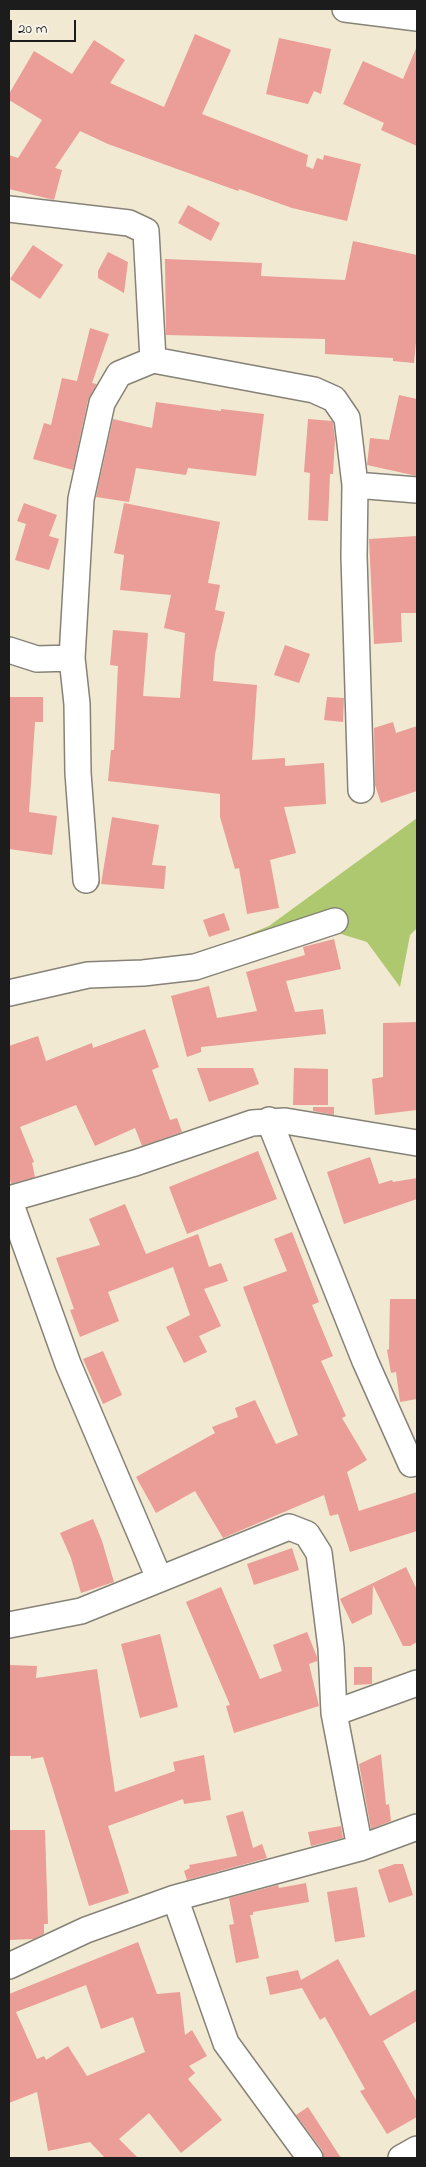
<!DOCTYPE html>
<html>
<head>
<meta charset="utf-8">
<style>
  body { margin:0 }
  #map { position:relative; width:426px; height:2167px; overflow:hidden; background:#f1e9d2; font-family:"Indie Flower",sans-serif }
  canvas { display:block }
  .frame { position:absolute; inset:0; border:10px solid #1c1c1c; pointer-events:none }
  .scale { position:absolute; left:10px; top:20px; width:66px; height:22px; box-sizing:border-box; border:2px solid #1c1c1c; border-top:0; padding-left:6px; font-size:15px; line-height:18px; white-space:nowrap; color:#1c1c1c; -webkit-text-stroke:4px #f7f3e8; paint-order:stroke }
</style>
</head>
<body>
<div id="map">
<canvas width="426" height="2167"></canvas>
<div class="frame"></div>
<div class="scale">20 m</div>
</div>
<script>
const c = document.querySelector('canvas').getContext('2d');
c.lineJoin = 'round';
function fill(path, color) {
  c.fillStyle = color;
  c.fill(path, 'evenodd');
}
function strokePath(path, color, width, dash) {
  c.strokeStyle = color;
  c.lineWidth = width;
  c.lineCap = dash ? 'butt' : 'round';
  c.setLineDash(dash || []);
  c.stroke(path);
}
const green = new Path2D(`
  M417,818v110l-7,7 -10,52 -33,-45 -55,-17 -114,30 71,-29z`);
const building = new Path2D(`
  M195,34l36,16 -29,64 106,41 -2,11 7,3 4,-11 6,2 1,-5 37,9 -14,57 -55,-13 -53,-19 -1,2 -130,-47 -28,-13 -25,37 7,2 -8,30 -45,-11v-34l9,3 24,-38 -33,-20v-6l25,-43 38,23 22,-34 31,20 -15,23 54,24z
  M279,38l52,11 -10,45 -7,-3 -6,13 -42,-10z
  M417,46v100l-36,-16 3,-7 -41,-19 20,-43 40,18z
  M188,205l32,18 -9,18 -33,-18z
  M353,241l64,14v77l-3,31 -21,-2v-3l-68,-4v-15l-159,-4 -1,-76 97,4 -1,13 84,4z
  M33,245l30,20 -23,34 -30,-20z
  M108,252l20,10 -4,31 -26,-15v-7z
  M90,328l19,6 -17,49 5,1 -9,16 -15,70 -40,-11 11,-36 7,2 11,-47 15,3z
  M399,395l18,4v77l-50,-11 3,-27 19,2z
  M156,402l65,9v-2l43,5 -8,62 -68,-8 -2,7 -50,-7 -7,34 -33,-5 17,-78 39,9z
  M308,419l24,2 1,2 2,17 -2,34h-3l-2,47 -20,-1 2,-47 -6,-1z
  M24,503l33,12 -8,21 10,3 -10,31 -34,-10 11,-36 -9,-3z
  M124,503l96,19 -12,61 12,2 -5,25 10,2 -10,42 -2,27 44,4 -5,75 33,-2v8l39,-3 2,41 -42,3 12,46 -26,7 9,48 -32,6 -8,-46 -4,1 -15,-52v-23l-112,-13 3,-31h3l4,-84 -8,-1 3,-35 35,3 -5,63 37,2 5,-65 -21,-5 7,-33 -51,-5 4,-35 -10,-2z
  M417,536v77h-16l1,29 -28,2 -5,-105z
  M285,645l25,9 -11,29 -25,-8z
  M9,697h34v25h-8l-6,90 28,4 -5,39 -43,-6z
  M327,697l17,1 -1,24 -19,-2z
  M393,722l3,11 21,-7v65l-36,12 -6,-18 -1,-57z
  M112,817l47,8 -7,40 14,1 -2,23 -63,-5z
  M224,913l6,17 -21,7 -6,-17z
  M334,939l7,30 -55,12 9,31 28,-3 3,25 -125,13v5l-14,5 -16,-61 38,-10 8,32 40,-7 -11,-39 59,-17 -2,-8z
  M417,1022v88l-42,5 -3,-36 11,-2v-54z
  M145,1029l14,38 -7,3 18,50 7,-2 5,14 -40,14 -7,-18 -40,18 -19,-41 -56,22 14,35 -2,1 3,14 -24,7 -2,-10v-128l29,-10 8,25 46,-18 1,5z
  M197,1068h56l6,16 -50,18z
  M294,1068l34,1v36h-35z
  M313,1107h21v8l-21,-4z
  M258,1151l19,48 -90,35 -18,-47z
  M370,1157l9,27 13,-4 1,2 24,-4v21l-73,25 -17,-52z
  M125,1204l21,50 52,-20 11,33 12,-4 7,18 -24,8 17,37 -22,10 8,16 -23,11 -18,-36 24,-12 -17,-48 -65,25 11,29 -39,16 -10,-27 4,-1 -18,-51 44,-13 -11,-26z
  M292,1232l27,70 -7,3 21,51 -12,5 25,55 -4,2 25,42 -20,12 12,39 58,-19v39l-67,21 -12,-38 -8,2 -6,-21 -101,43 -28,-47 -39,22 -20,-36 79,-44 -3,-6 26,-10 -3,-9 20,-8 21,44 22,-9 -55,-148 44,-16 -13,-32z
  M390,1299h27v100l-17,3 -4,-30 -5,1 -4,-23 2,-1z
  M103,1351l19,44 -19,9 -20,-45z
  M93,1519l9,22 12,41 -33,11 -10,-35 -11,-25z
  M292,1548l7,22 -45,15 -7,-21z
  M406,1567l11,23v52l-7,4h-7l-30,-61 -1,29 -20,10 -12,-25z
  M221,1587l39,92 22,-8 -9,-26 34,-13 10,25v4l-8,3 10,42 -85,27 -8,-27 4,-1 -44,-103z
  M160,1634l18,73 -38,11 -19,-74z
  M9,1665l28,1 -1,12 61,-9 18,123 60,-21 -2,-9 31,-7 7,45 -27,4 -1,-5 -75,27 21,67 -40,13 -46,-149 -12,2v-3h-22z
  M354,1667h18v17l-18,1z
  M381,1754l5,51 3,-1 2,17 -20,8 -12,-65z
  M243,1811l10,37 9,-4 5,14 -80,22 -3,-9 6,-3 -1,-3 48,-9 -11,-40z
  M341,1826l2,12 -32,8 -3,-14z
  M9,1830h36l3,94h-4v10l-10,5 -25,1z
  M395,1864h8l10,31 -24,8 -11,-33z
  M306,1883l3,19 -56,10v3h-3l9,43 -23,5 -7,-38 5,-1 -5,-26 49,-13 1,3z
  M357,1887l8,50 -30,5 -8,-50z
  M138,1942l19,52 23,-2 5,43 7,-5 15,26 -18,10 6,7 -7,6 34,41 -41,33 -32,-40 -30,26 19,19h-33l-15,-16 -42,9 -11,-59 -28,11v-109zM86,1985l15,44 32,-12 12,35 -58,24 -19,-30 -22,14 -2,-4 -7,3 -21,-47z
  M338,1959l32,57 47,-27v32l-34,20 34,61v15l-30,17 -27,-43 5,-2 -40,-72 -5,3 -18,-32 -32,7 -4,-18 32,-7 3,10z
  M308,2107l33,51h-17l-2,-8 -26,-35z`);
const minor = new Path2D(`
  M345,9l72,9
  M9,209l120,14 17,8 7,129 161,30 20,9 13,19 8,67 -1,71 7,234
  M355,485l62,5
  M9,650l28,9 35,-1
  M86,880l-8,-107 -1,-69 -5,-46 9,-159 21,-96 17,-29 34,-14
  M9,993l79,-18 55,-2 52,-6 140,-46
  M269,1120l96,241 46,103
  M9,1199l126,-36 117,-40 33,-2 132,22
  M9,1199l59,165 91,214
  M9,1625l72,-14 208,-84 18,7 12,19 12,95 3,65 26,135
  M334,1713l83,-30
  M175,1898l51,145 84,115
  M9,1966l77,-36 89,-32 185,-50 57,-21
  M401,2158l16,-9`);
fill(green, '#adc86e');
fill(building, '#eb9d97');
strokePath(minor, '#868277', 28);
strokePath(minor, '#fff', 25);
</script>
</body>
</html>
